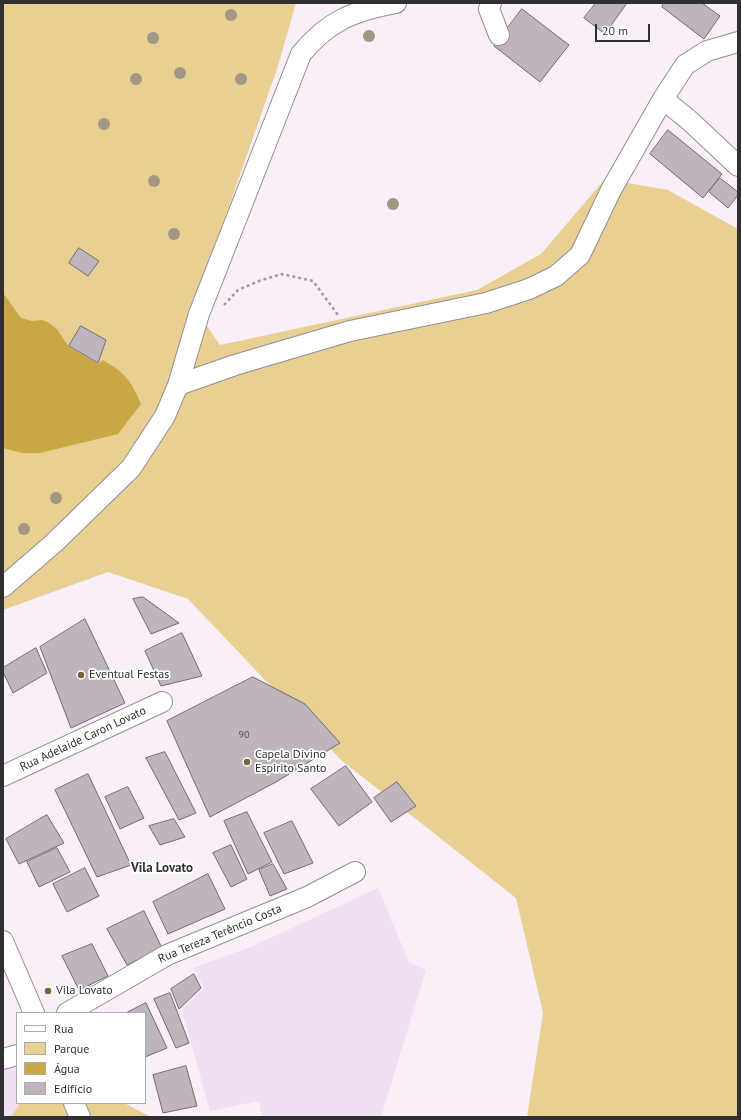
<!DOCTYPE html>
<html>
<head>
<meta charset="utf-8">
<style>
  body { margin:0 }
  #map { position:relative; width:741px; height:1120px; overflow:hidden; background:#f8eff9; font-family:"PT Sans",sans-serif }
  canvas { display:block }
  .frame { position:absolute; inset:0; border:4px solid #322f33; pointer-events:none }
  .legend { position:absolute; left:16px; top:1012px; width:130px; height:92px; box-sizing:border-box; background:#fff; border:1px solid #adacad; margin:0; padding:5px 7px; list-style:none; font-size:12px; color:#322f33 }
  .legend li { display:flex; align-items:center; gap:8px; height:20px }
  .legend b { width:20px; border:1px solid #adacad }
  .scale { position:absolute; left:595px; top:24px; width:55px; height:18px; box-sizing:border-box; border:2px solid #322f33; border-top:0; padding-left:5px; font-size:12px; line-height:14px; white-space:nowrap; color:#322f33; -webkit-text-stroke:3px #fff; paint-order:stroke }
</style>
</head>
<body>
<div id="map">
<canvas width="741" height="1120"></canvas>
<div class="frame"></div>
<ul class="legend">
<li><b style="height:5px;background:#fff"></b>Rua</li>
<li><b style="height:11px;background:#e8d093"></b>Parque</li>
<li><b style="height:11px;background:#c9a745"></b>Água</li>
<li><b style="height:11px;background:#bdb4be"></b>Edifício</li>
</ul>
<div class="scale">20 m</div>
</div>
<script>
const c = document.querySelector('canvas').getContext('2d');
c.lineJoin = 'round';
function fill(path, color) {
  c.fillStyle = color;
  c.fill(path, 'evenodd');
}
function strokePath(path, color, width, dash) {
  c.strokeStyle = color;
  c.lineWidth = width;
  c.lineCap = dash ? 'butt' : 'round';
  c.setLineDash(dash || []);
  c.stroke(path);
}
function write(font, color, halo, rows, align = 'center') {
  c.font = font + ' "PT Sans",sans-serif';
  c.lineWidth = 3.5;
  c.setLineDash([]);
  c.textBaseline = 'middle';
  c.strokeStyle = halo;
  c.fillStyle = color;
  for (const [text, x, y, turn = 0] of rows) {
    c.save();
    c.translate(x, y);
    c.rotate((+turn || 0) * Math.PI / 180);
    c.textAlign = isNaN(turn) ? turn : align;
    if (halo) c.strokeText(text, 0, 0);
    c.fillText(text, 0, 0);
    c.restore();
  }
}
const built = new Path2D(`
  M378,888l31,74 17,8 -45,147h-119l-3,-16 -49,10 -28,-101 22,-22 -11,-20 60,-22z
  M17,1055v48h68l9,14h-91v-58z`);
const green = new Path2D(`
  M3,3h293l-18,63 -84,241 26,38 257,-55 64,-36 64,-75 63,11 70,39v888h-211l16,-104 -27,-115 -175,-138 -153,-161 -80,-27 -105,38z
  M20,1103h104l27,14h-140z`);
const water = new Path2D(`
  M3,293l18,25 11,3 10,-1 7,3 8,6 12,18 29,17 5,-4c23,14 27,19 38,44l-23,30 -78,19h-18l-19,-5z`);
const building = new Path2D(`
  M596,3h31l-22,31 -21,-16z
  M664,3h38l18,13 -16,23 -42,-32z
  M522,9l47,36 -29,37 -46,-36z
  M668,130l54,44 -19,24 -53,-44z
  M720,178l18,14v3l-10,13 -19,-16z
  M79,248l20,13 -11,15 -19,-13z
  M81,326l25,14 -8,23 -29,-17z
  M143,597l36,26 -28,11 -18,-35z
  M85,619l40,84 -54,25 -31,-81z
  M182,633l20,43 -41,10 -16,-35z
  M36,648l11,25 -34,20 -10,-21v-4z
  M253,677l52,27 35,39 -64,39 -66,35 -43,-96z
  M165,752l31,61 -17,7 -33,-62z
  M346,766l26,36 -33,24 -28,-37z
  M88,774l43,91 -34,12 -42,-87z
  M397,782l19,24 -25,16 -17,-24z
  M128,787l16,31 -24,11 -15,-32z
  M247,812l25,50 -24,12 -24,-53z
  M47,815l17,28 -45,21 -13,-25z
  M174,819l11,18 -25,8 -11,-19z
  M292,821l21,42 -29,11 -20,-41z
  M231,845l16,34 -16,8 -18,-34z
  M57,848l13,24 -31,15 -12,-25z
  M273,864l14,25 -17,7 -11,-26z
  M85,868l14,28 -32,16 -14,-28z
  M208,874l17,35 -57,25 -15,-32z
  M144,911l18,37 -35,17 -20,-36z
  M92,944l16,32 -29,14 -17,-34z
  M194,974l7,14 -22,21 -8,-20z
  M170,993l19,50 -13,5 -22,-49z
  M146,1003l21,45 -22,9v-44h-19z
  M186,1066l11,40 -34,7 -10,-38z`);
const path = new Path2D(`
  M224,305l14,-15 21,-9 23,-7 31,7 25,34`);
const minor = new Path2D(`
  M491,3l-2,6 10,26
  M663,99l27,22 48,45
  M178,385l57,-20 115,-34 136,-28 43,-14 27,-13 24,-21 31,-65 52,-91 22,-34 22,-14 31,-9
  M3,587l51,-44 77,-75 34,-52 13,-31 21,-71 102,-260c28,-34 53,-43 95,-51
  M3,776l159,-74
  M3,941l31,72
  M67,1013l100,-58 140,-58 48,-25
  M3,1059l14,-4
  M74,1103l6,14`);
const trees = [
  [231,15],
  [369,36],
  [153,38],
  [180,73],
  [136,79],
  [241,79],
  [104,124],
  [154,181],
  [393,204],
  [174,234],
  [56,498],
  [24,529]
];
const markers = [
  [81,675,4,"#766432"],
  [247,762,4,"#766432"],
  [48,991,4,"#766432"]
];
const numberNames = [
  ["90",244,735]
];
const poiNames = [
  ["Eventual Festas",89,675],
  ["Capela Divino",255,755],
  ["Espirito Santo",255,769],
  ["Vila Lovato",56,991]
];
const streetNames = [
  ["Rua Adelaide Caron Lovato",83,739,-25],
  ["Rua Tereza Terêncio Costa",220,934,-23]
];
const neighbourhoodNames = [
  ["Vila Lovato",162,868]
];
fill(built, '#efe1f1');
fill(green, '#e8d093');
fill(water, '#c9a745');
fill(building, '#bdb4be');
strokePath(building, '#736b74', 1);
strokePath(minor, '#958d96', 22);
strokePath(path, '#a09aa1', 2.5, [3, 3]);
strokePath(minor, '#fff', 20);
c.fillStyle = '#a29684';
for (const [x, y] of trees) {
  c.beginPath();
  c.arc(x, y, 6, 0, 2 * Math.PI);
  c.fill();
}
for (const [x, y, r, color] of markers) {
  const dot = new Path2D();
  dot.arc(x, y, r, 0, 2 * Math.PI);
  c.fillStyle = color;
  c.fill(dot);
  strokePath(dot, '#fff', 1.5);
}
write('10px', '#555056', null, numberNames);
write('12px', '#322f33', '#fff', poiNames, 'left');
write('12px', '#322f33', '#fff', streetNames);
write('bold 13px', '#322f33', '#fff', neighbourhoodNames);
</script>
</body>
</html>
